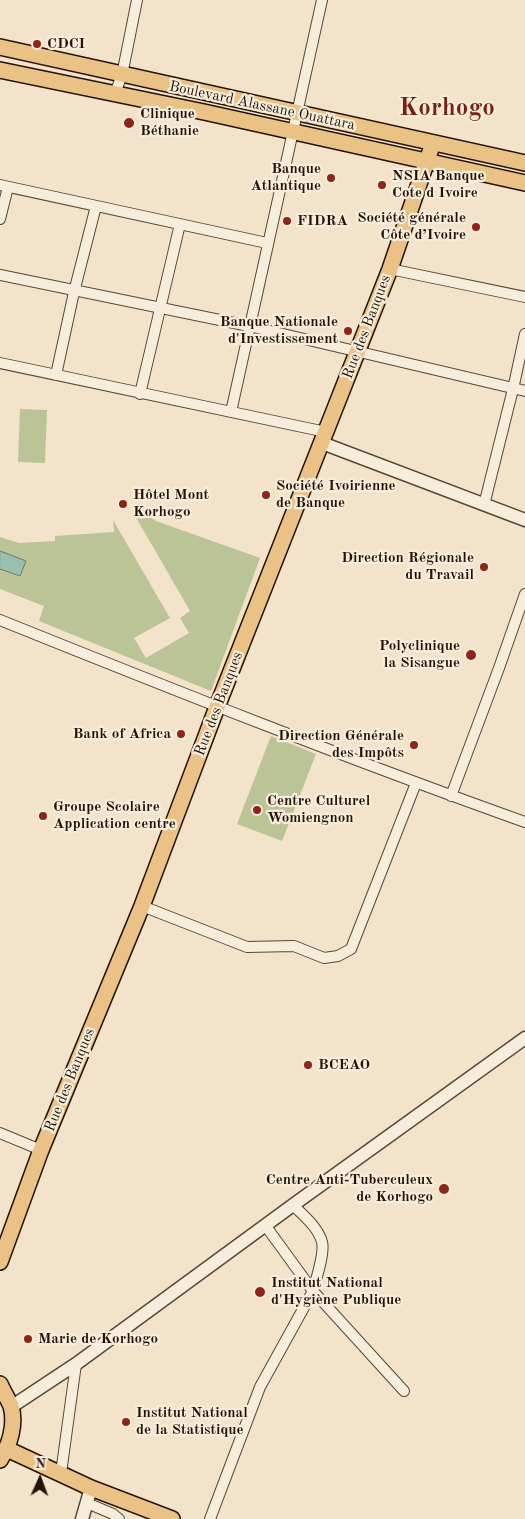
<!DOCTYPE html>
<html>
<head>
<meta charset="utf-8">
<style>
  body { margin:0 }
  #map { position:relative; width:525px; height:1519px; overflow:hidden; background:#f3e3ca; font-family:"Old Standard TT",serif }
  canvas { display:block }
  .north { position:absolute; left:15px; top:1454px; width:50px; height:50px; -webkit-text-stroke:4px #f7eddd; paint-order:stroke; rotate:2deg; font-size:14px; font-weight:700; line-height:20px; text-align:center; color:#241305 }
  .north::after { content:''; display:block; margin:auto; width:18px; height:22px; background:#241305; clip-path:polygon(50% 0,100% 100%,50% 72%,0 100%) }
</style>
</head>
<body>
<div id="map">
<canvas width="525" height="1519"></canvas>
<div class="north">N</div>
</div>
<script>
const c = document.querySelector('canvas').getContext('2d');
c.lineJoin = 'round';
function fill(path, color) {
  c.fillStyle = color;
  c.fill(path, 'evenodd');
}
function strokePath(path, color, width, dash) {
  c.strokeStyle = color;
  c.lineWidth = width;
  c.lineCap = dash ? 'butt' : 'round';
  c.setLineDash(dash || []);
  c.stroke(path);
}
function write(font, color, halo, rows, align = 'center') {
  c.font = font + ' "Old Standard TT",serif';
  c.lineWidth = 4.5;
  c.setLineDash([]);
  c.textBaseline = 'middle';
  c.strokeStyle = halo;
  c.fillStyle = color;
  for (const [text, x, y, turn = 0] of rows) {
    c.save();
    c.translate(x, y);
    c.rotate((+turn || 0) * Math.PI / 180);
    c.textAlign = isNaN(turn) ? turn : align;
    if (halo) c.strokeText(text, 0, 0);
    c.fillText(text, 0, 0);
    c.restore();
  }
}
const green = new Path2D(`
  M20,409l27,1 -2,53 -27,-1z
  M144,508l6,9 6,4 104,37 -49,133 -172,-70 5,-15 -44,-17v-52l19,6 36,-2v-5l59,-4 -1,-12 57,98 -36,20 12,20 43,-25 -9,-15 10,-7 -56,-97z
  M271,736l45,18 -34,87 -45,-17z`);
const water = new Path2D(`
  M0,551l26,10 -6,15 -20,-7z`);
const minor = new Path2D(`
  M115,93l7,-18 15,-75
  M0,185l267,58
  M0,219l8,-32
  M390,269l135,28
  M0,275l249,51 276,65
  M0,363l326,69
  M56,375l18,-83 22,-86
  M140,394l40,-170
  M231,412l91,-412
  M484,505l29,-116 12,-55
  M0,620c174,70 348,139 525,202
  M451,796l48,-128 26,-74
  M142,906l105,41 47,-1 30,12 14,-2 13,-7 65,-166
  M0,1133l41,17
  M293,1205c10,10 25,22 29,37 3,11 -6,37 -9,49l91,100
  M61,1473l15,-109
  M87,1503l26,11 6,5
  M210,1519l50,-132 53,-96 -48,-66`);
const tertiary = new Path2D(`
  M322,443l203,77
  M11,1407l65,-43 217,-159 232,-167
  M82,1519l9,-31`);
const primary = new Path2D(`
  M0,47l525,116
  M0,70l204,42 321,71
  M0,1262l41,-112 101,-244 75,-199 173,-438 43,-126
  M0,1384c3,7 8,15 11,22 5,18 -1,39 -11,54
  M7,1449l84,39 81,31`);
const markers = [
  [37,44,5,"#8f2418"],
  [129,123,6,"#8f2418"],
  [331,178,5,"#8f2418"],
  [382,185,5,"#8f2418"],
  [287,221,5,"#8f2418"],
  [476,227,5,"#8f2418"],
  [348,331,5,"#8f2418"],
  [266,495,5,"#8f2418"],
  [123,504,5,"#8f2418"],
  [484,567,5,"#8f2418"],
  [471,655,6,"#8f2418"],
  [181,734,5,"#8f2418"],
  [414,745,5,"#8f2418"],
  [257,810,5,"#8f2418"],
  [43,816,5,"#8f2418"],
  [308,1065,5,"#8f2418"],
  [444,1189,6,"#8f2418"],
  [260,1292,6,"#8f2418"],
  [28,1339,5,"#8f2418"],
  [126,1422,5,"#8f2418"]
];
const poiNames = [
  ["CDCI",47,44],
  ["Clinique",140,114],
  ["Béthanie",140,131],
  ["Banque",321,169,"right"],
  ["Atlantique",321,186,"right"],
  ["NSIA Banque",392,176],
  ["Cote d Ivoire",392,193],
  ["Société générale",466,218,"right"],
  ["Côte d’Ivoire",466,235,"right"],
  ["FIDRA",297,221],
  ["Banque Nationale",338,322,"right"],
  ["d'Investissement",338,339,"right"],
  ["Société Ivoirienne",276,486],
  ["de Banque",276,503],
  ["Hôtel Mont",133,495],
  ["Korhogo",133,512],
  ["Direction Régionale",474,558,"right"],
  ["du Travail",474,575,"right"],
  ["Polyclinique",460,646,"right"],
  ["la Sisangue",460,663,"right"],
  ["Bank of Africa",171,734,"right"],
  ["Direction Générale",404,736,"right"],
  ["des Impôts",404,753,"right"],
  ["Centre Culturel",267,801],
  ["Womiengnon",267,818],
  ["Groupe Scolaire",53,807],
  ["Application centre",53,824],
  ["BCEAO",318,1065],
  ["Centre Anti-Tuberculeux",433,1180,"right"],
  ["de Korhogo",433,1197,"right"],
  ["Institut National",271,1283],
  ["d'Hygiène Publique",271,1300],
  ["Marie de Korhogo",38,1339],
  ["Institut National",136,1413],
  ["de la Statistique",136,1430]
];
const streetNames = [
  ["Boulevard Alassane Ouattara",262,106,12],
  ["Rue des Banques",367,327,-69],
  ["Rue des Banques",219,704,-69],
  ["Rue des Banques",70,1080,-68]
];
const townNames = [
  ["Korhogo",447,108]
];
fill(green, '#bac497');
fill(water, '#9bbeb3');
strokePath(water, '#6b7a6d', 1);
strokePath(minor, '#584736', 12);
strokePath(tertiary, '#584736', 15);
strokePath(primary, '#241305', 18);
strokePath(minor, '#f7eddd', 10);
strokePath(tertiary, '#f7eddd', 12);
strokePath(primary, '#eac285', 15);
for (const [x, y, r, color] of markers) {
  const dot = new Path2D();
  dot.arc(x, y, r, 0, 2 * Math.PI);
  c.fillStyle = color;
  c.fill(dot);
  strokePath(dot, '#f7eddd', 2);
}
write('bold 15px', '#241305', '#f7eddd', poiNames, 'left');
write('15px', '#241305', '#f7eddd', streetNames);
write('bold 25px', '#7a1f14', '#f7eddd', townNames);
</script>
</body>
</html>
